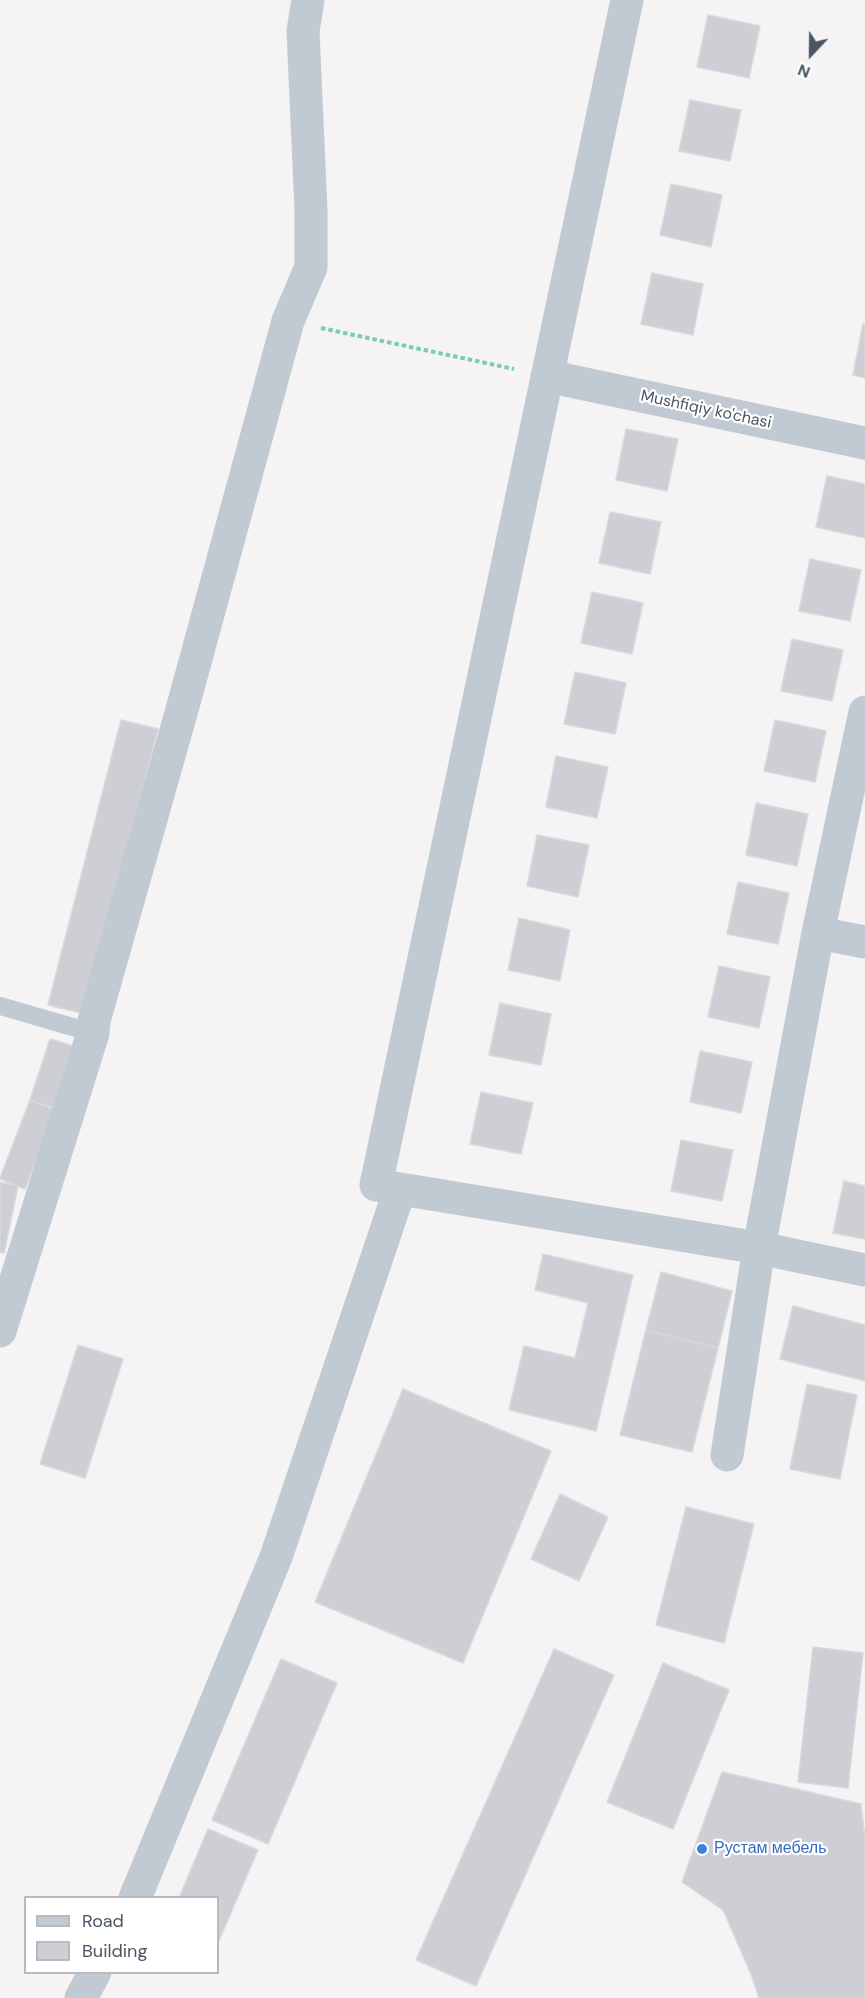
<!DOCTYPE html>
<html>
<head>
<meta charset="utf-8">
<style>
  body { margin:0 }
  #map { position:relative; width:865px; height:1998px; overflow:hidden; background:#f5f3f3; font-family:"DM Sans",sans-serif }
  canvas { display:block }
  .legend { position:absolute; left:24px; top:1896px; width:195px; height:78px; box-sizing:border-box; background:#fff; border:2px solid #b7bbc0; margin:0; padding:8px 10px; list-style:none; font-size:18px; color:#4a5661 }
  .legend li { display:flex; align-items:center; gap:12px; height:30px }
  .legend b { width:30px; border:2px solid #b7bbc0 }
  .north { position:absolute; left:781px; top:24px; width:60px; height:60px; -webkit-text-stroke:4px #fff; paint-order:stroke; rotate:202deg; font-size:16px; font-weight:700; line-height:24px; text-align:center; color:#4a5661 }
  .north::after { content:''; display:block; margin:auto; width:21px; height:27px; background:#4a5661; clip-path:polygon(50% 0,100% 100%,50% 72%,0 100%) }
</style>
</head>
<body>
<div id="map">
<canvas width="865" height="1998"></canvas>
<ul class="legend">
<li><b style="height:8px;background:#c1cad2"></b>Road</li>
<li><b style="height:16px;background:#cdcfd5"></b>Building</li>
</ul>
<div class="north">N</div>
</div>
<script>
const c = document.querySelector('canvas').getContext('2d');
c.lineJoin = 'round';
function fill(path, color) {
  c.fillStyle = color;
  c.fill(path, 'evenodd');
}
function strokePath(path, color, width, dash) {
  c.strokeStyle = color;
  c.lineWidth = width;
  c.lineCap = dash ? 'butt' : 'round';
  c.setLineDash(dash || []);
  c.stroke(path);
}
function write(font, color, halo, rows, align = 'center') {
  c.font = font + ' "DM Sans",sans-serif';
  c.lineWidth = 4.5;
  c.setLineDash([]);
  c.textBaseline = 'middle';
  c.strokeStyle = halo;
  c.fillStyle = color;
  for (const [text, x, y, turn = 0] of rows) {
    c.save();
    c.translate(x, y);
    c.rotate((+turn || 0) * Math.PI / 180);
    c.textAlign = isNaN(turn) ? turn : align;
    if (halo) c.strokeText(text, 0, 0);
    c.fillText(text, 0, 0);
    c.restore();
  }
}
const building = new Path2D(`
  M708,15l52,11 -11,52 -52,-11z
  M690,100l51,10 -11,51 -51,-10z
  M671,184l51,11 -11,52 -51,-12z
  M652,273l51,11 -10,51 -52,-11z
  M863,324h2v54l-12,-3z
  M626,429l52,10 -11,52 -51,-11z
  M827,476l38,8v54l-49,-11z
  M610,512l51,10 -11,52 -51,-11z
  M810,559l51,11 -11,51 -51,-10z
  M592,592l51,11 -11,51 -51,-11z
  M792,639l51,11 -11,51 -51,-10z
  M575,672l51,11 -11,51 -51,-10z
  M121,720l37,9 -73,285 -37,-9z
  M775,720l51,11 -11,51 -51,-11z
  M556,756l52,11 -11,51 -51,-11z
  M756,803l52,11 -11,52 -51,-11z
  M537,835l52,10 -11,52 -51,-11z
  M738,882l51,11 -11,51 -51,-10z
  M519,918l51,12 -10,51 -52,-11z
  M719,966l51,11 -11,51 -51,-11z
  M500,1003l51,11 -10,51 -52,-10z
  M50,1039l27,8 -20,62 -27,-9z
  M700,1051l52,11 -11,51 -51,-11z
  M481,1092l52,11 -12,51 -51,-10z
  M30,1100l26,10 -31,79 -25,-10v-1z
  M681,1140l52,10 -11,51 -51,-10z
  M844,1181l21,5v53l-32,-6z
  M0,1182l18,4 -14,67 -4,-1z
  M543,1254l90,21 -37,156 -87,-21 15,-64 51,12 13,-55 -53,-13z
  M661,1272l71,19 -14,57 -72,-18z
  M793,1306l72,19v56l-85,-22z
  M646,1330l72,18 -26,104 -72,-17z
  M78,1345l45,14 -38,119 -45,-14z
  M807,1384l50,11 -17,84 -50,-10z
  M403,1389l148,62 -88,212 -148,-61z
  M560,1494l48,23 -29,64 -48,-22z
  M686,1507l68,17 -30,119 -68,-18z
  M813,1647l50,6 -15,135 -50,-6z
  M554,1649l60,26 -138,311 -60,-26z
  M281,1659l56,24 -69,161 -56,-24z
  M663,1663l66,27 -56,139 -66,-27z
  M722,1772l139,32 4,34v160h-106l-8,-24 -28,-64 -41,-28z
  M208,1829l50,21 -40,93v-45h-39z`);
const path = new Path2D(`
  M321,328l193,41`);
const lane = new Path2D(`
  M0,1006l93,27`);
const street = new Path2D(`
  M627,0l-251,1185 383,63 106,22
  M547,376l318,67
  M818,933l47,9
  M0,1331l93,-298 1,-12 89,-315 105,-385 23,-54v-57l-8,-179 5,-31
  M727,1455l32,-207 59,-315 47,-221
  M135,1898l141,-341 124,-368
  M81,1998l14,-26`);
const markers = [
  [702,1849,6,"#3f7fe0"]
];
const streetNames = [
  ["Mushfiqiy ko'chasi",706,410,12]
];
const shopNames = [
  ["Рустам мебель",714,1849]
];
fill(building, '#cdcfd5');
strokePath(building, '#d7d9de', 1.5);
strokePath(path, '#7ad0a6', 4, [4.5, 3]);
strokePath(lane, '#c1cad2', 18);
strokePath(street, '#c1cad2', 33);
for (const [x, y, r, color] of markers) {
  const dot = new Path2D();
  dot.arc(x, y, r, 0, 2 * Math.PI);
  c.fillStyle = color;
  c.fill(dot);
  strokePath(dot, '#fff', 2);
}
write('16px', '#4a5661', '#fff', streetNames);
write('16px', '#366cbe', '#fff', shopNames, 'left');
</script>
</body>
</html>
